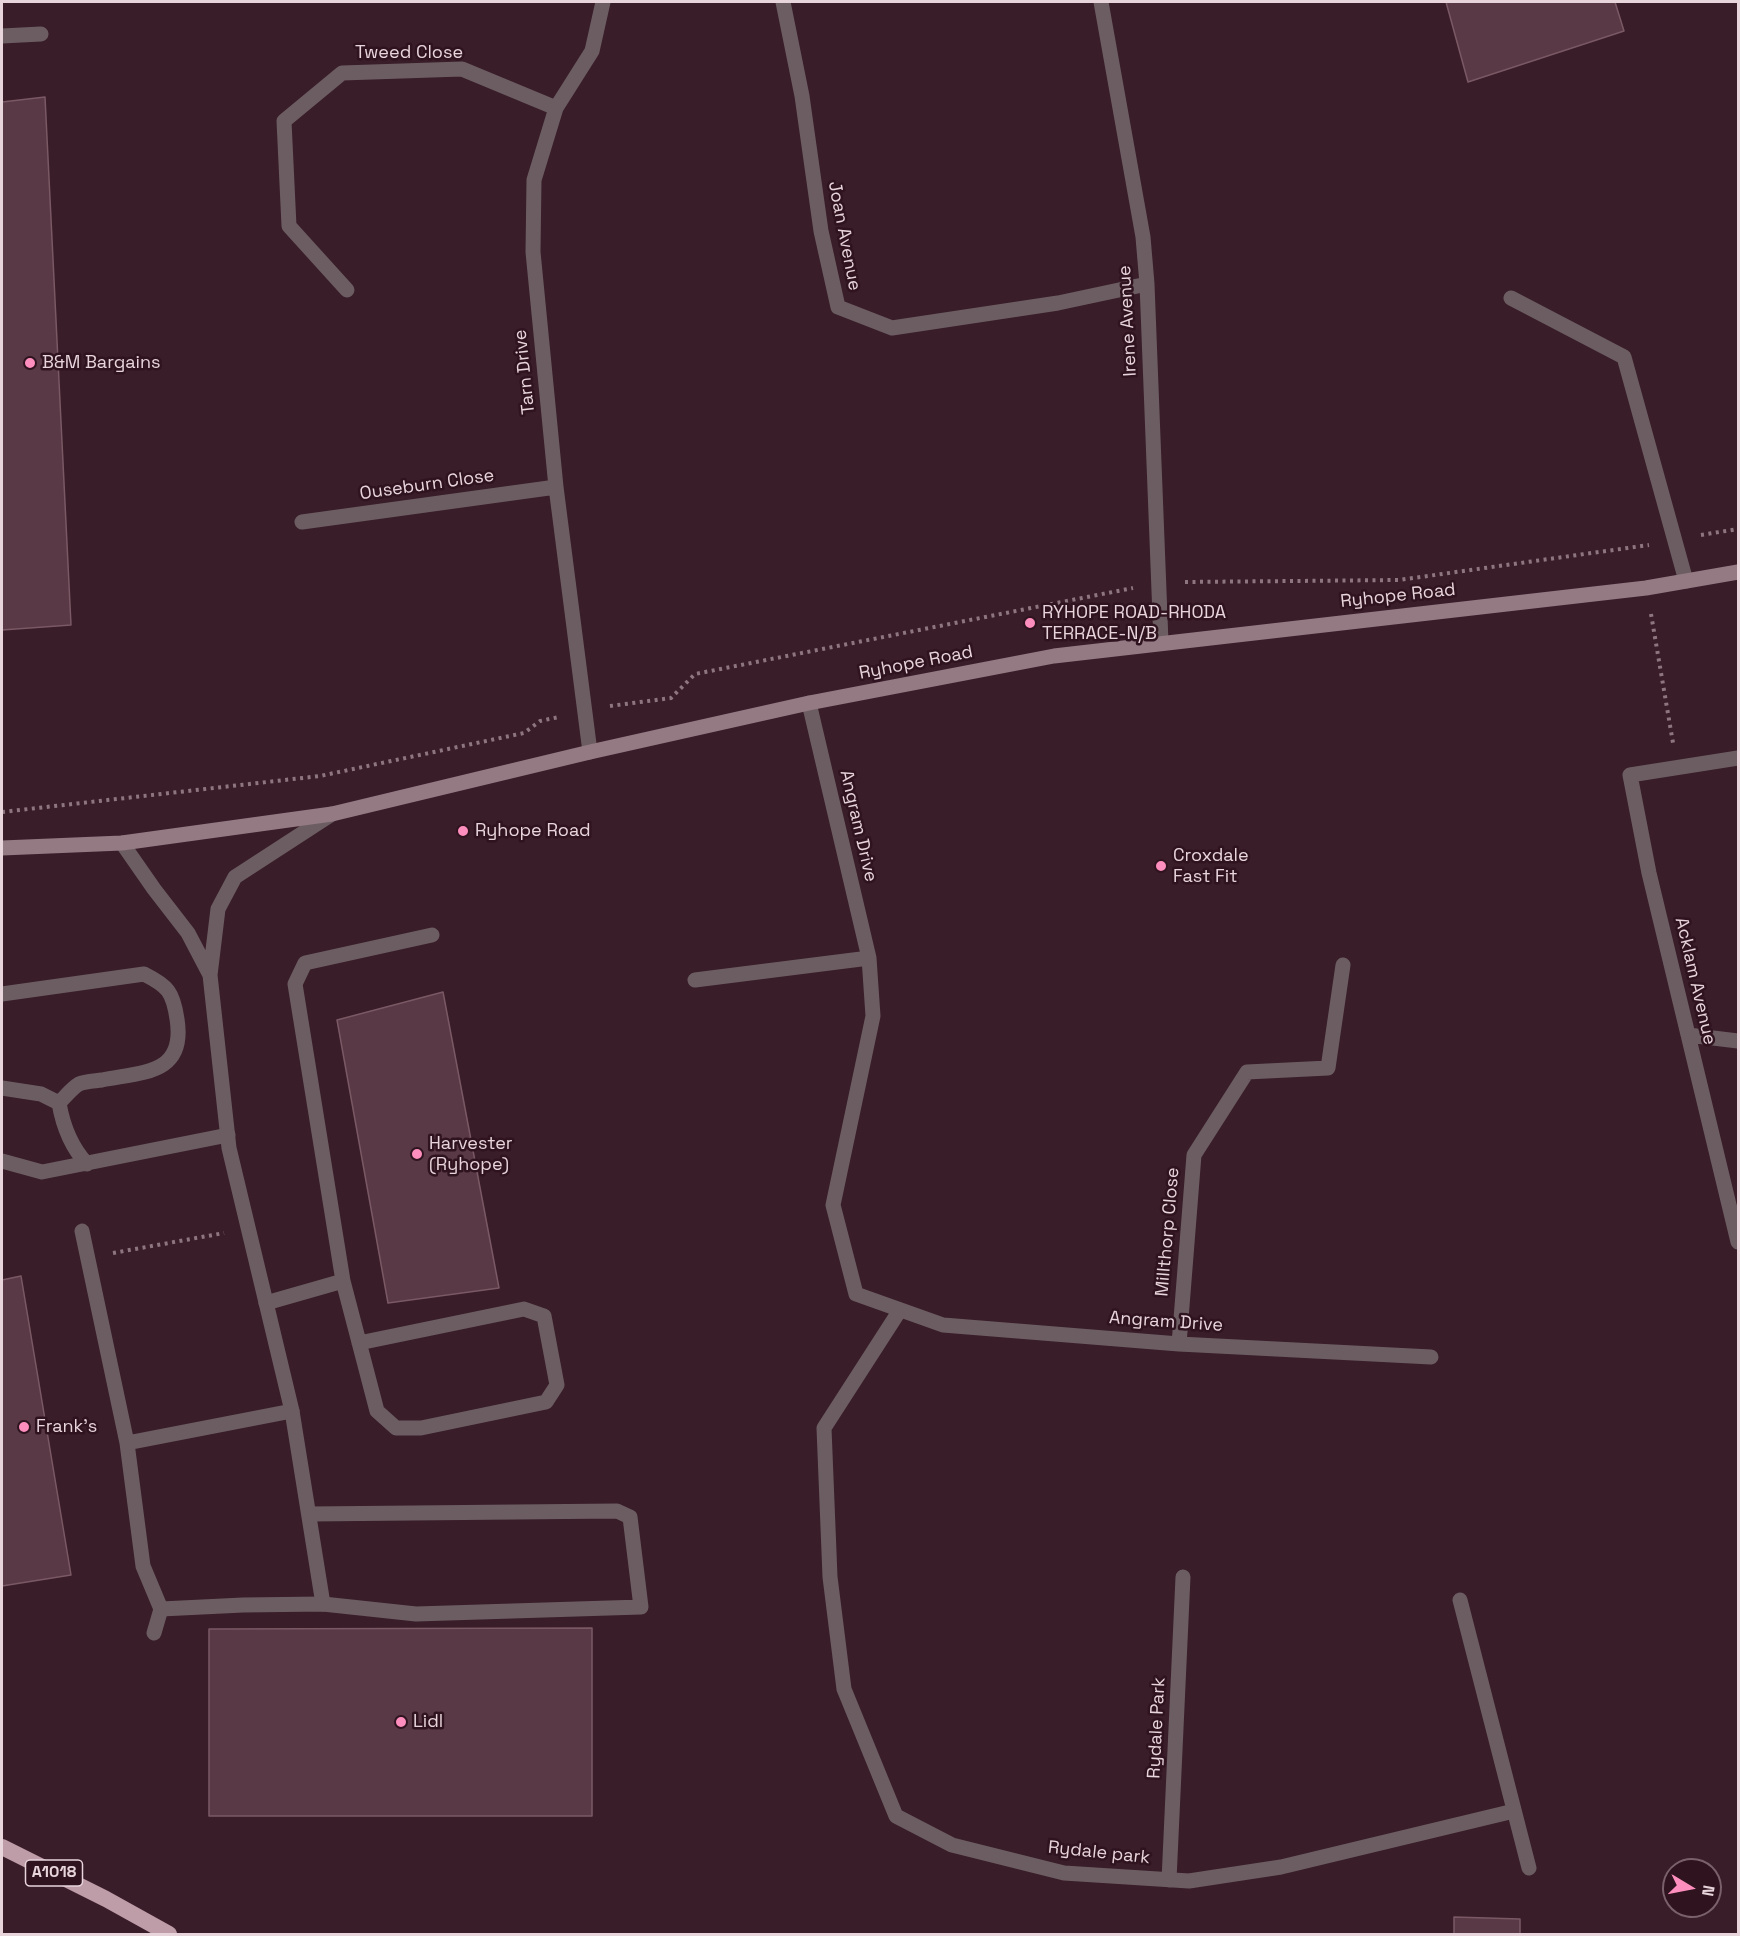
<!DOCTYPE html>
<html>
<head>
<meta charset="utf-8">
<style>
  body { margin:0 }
  #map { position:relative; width:1740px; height:1936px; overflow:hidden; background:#391d29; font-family:"Space Grotesk",sans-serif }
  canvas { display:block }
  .frame { position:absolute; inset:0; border:3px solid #e8d4db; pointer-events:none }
  .north { position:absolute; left:1662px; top:1858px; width:60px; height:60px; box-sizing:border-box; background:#2f131f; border:2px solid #79606a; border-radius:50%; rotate:100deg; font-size:16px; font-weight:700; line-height:24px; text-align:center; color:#e8d4db }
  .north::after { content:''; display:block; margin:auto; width:21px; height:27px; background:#fe8ebd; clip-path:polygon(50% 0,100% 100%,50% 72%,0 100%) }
</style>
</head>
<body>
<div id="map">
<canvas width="1740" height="1936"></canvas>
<div class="frame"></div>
<div class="north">N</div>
</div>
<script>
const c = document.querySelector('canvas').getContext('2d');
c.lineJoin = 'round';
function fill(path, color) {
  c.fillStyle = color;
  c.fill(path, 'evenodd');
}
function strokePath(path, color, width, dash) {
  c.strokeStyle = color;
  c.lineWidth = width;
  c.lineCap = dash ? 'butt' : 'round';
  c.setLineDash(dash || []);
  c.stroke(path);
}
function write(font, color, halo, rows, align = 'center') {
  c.font = font + ' "Space Grotesk",sans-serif';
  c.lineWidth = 5;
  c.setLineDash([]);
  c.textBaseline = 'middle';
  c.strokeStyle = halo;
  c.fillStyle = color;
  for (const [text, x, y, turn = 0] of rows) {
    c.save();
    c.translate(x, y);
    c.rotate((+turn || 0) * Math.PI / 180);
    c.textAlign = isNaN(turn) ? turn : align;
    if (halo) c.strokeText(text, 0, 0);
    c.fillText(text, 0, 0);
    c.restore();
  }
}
const building = new Path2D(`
  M1446,2h169l9,29 -156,51z
  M45,97l26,528 -69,5v-528z
  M443,992l56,296 -111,15 -51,-283z
  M21,1276l50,299 -69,11v-306z
  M592,1628v188h-383v-187z
  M1454,1917l66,2v15h-66z`);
const path = new Path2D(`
  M1701,535l37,-6
  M1185,582l214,-2 250,-35
  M1651,614l22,129
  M610,706l61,-8 24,-24 438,-86
  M2,812l318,-36 204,-43 16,-12 19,-4
  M113,1253l111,-20`);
const service = new Path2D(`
  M2,36l39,-2
  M1511,298l113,59 62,224
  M2,994l142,-20c24,12 29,18 33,45 9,56 -35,53 -75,61 -7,1 -17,1 -23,4 -7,4 -14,13 -20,19
  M2,1088l39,6 18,9
  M59,1103c4,23 12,44 28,61
  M2,1161l40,11 186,-37
  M82,1231l45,212 16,123 18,43
  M343,1281l-48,-297 10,-21 127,-28
  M266,1303l77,-22 34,130 19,17h25l125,-26 11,-17 -13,-69 -20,-7 -165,34
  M127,1443l165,-32
  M154,1633l7,-24 82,-4 80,-1 93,10 225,-7 -11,-90 -13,-6 -307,3`);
const minor = new Path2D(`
  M783,2l19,94 19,135 17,76 54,21 166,-25 89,-19
  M1101,2l42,235 4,47 14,358
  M347,290l-58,-64 -5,-105 58,-48 120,-4 94,39
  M302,522l254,-35
  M809,703l60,255 4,58 -40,189 23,89 87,31 236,19 252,13
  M590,752l-34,-265 -23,-235 1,-72 22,-72 36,-57 11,-49
  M1738,758l-108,17 19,98 89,369
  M122,843l32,46 34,44 22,42
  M695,980l174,-22
  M1688,1035l50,6
  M900,1310l-76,118 6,149 14,112 52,127 56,29 112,28 125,8 92,-14 233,-56
  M1179,1344l15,-189 53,-83 81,-4 15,-103
  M1460,1600l69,268
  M323,1604l-31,-193 -63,-263 -19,-173 8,-66 17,-32 97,-63
  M1169,1880l14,-303`);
const secondary = new Path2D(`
  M2,848l120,-5 210,-29 258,-62 219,-49 245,-47 592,-68 92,-16`);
const trunk = new Path2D(`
  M2,1847l104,52 63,35`);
const markers = [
  [30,363,6,"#fe8ebd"],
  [1030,623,6,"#fe8ebd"],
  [463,831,6,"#fe8ebd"],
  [1161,866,6,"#fe8ebd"],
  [417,1154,6,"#fe8ebd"],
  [24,1427,6,"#fe8ebd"],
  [401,1722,6,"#fe8ebd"]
];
const shields = [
  [54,1873,57]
];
const shieldNames = [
  ["A1018",54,1873]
];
const streetNames = [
  ["Tweed Close",409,53],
  ["Joan Avenue",844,236,79],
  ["Irene Avenue",1128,321,-93],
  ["Tarn Drive",525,372,-96],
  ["Ouseburn Close",427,485,-8],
  ["Ryhope Road",1398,596,-6],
  ["Ryhope Road",916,663,-11],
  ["Angram Drive",858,826,77],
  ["Acklam Avenue",1695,981,77],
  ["Millthorp Close",1168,1232,-85],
  ["Angram Drive",1166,1322,4],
  ["Rydale Park",1157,1728,-87],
  ["Rydale park",1099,1853,6]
];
const poiNames = [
  ["B&M Bargains",42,363],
  ["RYHOPE ROAD-RHODA",1042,613],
  ["TERRACE-N/B",1042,634],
  ["Ryhope Road",475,831],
  ["Croxdale",1173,856],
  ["Fast Fit",1173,877],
  ["Harvester",429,1144],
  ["(Ryhope)",429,1165],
  ["Frank's",36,1427],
  ["Lidl",413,1722]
];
fill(building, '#583945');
strokePath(building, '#7a5965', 1.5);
strokePath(path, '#8e7680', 4, [3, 4.5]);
strokePath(service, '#6c5d62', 15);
strokePath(minor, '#6c5d62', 15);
strokePath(secondary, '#937a83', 15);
strokePath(trunk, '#be9ca8', 16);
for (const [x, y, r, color] of markers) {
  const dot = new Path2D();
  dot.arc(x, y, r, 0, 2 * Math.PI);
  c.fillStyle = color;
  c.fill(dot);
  strokePath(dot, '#2f131f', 2);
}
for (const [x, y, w] of shields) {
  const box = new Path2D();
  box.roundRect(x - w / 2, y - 13, w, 26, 4.5);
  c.fillStyle = '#2f131f';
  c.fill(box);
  strokePath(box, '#e8d4db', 1.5);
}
write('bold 16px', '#e8d4db', null, shieldNames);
write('18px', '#e8d4db', '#2f131f', streetNames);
write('18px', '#e8d4db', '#2f131f', poiNames, 'left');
</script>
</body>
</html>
